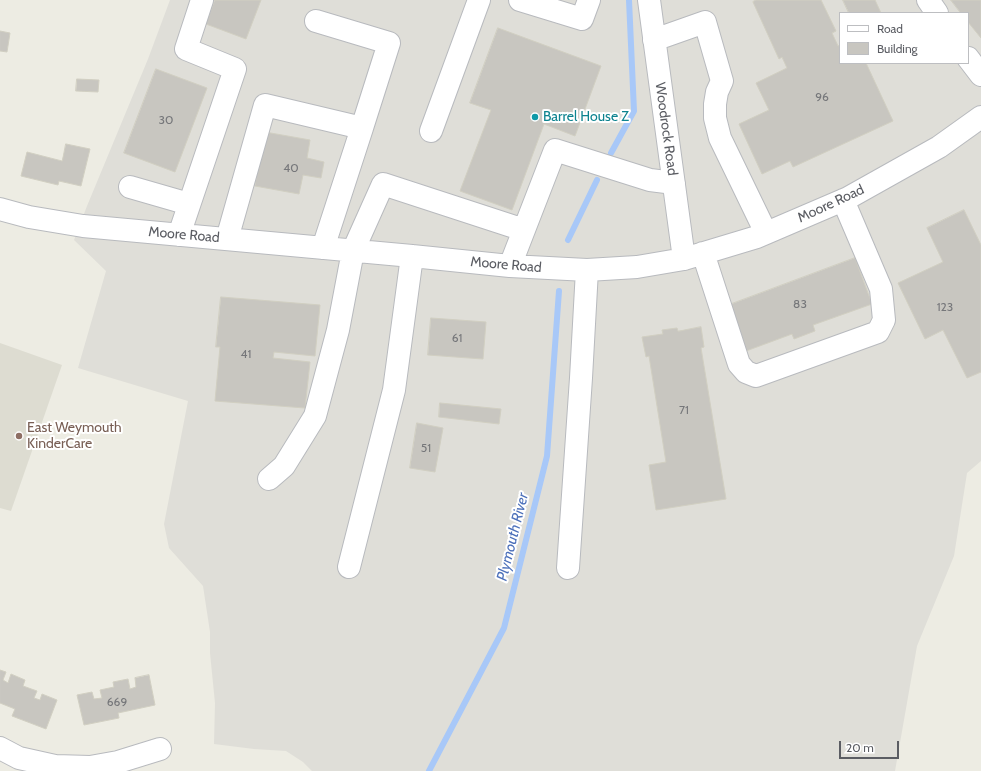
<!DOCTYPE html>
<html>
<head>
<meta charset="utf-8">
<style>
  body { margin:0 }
  #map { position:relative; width:981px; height:771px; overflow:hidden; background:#edece3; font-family:Cabin,sans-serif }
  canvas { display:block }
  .legend { position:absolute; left:839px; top:12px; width:130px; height:52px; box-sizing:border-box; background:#fff; border:1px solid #bdbec1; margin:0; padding:5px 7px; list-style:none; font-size:12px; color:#5b5d63 }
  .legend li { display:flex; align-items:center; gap:8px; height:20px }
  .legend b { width:20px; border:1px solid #bdbec1 }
  .scale { position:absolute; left:839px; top:741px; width:60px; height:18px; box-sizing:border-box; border:2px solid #5b5d63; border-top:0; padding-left:5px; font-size:12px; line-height:14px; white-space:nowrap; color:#5b5d63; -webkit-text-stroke:3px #fff; paint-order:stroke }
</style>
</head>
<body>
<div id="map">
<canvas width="981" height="771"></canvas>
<ul class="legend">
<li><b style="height:5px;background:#fff"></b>Road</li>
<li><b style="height:11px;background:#c8c6c0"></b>Building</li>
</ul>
<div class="scale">20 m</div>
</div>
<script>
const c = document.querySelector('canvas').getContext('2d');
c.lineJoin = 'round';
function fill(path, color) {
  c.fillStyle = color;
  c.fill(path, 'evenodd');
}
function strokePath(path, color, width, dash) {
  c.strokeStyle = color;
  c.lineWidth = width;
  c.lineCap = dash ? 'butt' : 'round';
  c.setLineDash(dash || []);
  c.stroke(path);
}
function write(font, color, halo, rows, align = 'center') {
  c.font = font + ' Cabin,sans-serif';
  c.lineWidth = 4;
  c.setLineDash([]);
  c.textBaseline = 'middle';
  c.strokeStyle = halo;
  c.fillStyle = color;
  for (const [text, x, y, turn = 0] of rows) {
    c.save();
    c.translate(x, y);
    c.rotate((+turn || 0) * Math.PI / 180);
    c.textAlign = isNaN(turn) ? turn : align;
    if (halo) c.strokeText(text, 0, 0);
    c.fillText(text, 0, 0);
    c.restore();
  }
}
const industrial = new Path2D(`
  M170,0h811v461l-14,12 -13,83 -37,90 -22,125h-583l-9,-9 -17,-11 -32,-2 -40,-5 1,-41 -5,-50v-21l-7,-46 -34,-38 -5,-24 24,-123 -110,-33 28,-97 -32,-31 13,-34 61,-147zM840,13h128v50h-128z`);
const education = new Path2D(`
  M0,343l62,22 -51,146 -11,-3z`);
const stream = new Path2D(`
  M611,153l23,-42 -5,-111
  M568,240l29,-60
  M429,771l75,-143 43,-172 12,-165`);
const building = new Path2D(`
  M215,0h46l-15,39 -40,-15z
  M756,0h65l15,31 -4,2 6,13 2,-1v18h26l27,58 -100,46 -3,-6 -28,13 -23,-50 30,-14 -13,-27 31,-15 -5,-11 -3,2 -26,-57z
  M843,0h32l6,13h-32z
  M951,0h30v38l-13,-16v-9h-7z
  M498,28l103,38 -26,70 -31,-12 -32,86 -52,-19 31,-81 -21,-7z
  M0,31l10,2 -3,19 -7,-1z
  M156,69l51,19 -32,84 -51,-19z
  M77,79l22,1 -1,12 -22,-1z
  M265,132l45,8 -3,18 17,4 -3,16 -18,-3 -4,19 -44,-8z
  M66,144l24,5 -9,37 -22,-5 -1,4 -37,-9 6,-24 35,9z
  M964,210l17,35v127l-14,6 -24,-48 -18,9 -27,-56 45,-21 -16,-34z
  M855,258l17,46 -59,21 2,6 -21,8 -2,-5 -46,17 -17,-46z
  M221,297l99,8 -5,51 -41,-4 -1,6 37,4 -5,46 -90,-7 5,-54h-4z
  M431,318l55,4 -3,37 -55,-4z
  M701,327l3,20 -3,1 25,151 -70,11 -7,-45 17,-3 -17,-106 -3,1 -4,-20 21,-3 -1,-4 15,-2 1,3z
  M440,403l61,6 -2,15 -60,-7z
  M417,423l26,5 -8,44 -25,-4z
  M0,670l6,2 -3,8 5,3 3,-9 14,6 -2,6 14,5 -3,7 6,2 2,-6 15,6 -11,29 -34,-13 3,-7 -15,-6z
  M149,675l6,30 -37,8 1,5 -35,7 -7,-30 15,-3 2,7 8,-1 -2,-8 14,-3 -1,-5 15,-3 2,10 6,-2 -1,-9z`);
const minor = new Path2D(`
  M520,0l62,19 7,-19
  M649,0l35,259
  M928,0l9,13
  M316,21l73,22 -27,85
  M654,40l51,-18 17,59 -5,11 -2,12v14l5,20 46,95
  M968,58l13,17
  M431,131l48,-131
  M130,187l59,17
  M0,209l29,8 54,9 329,30 98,10 77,4 50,-3 47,-8 73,-22 91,-39 91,-51 42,-30
  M179,235l56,-166 -49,-20 16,-49
  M227,239l38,-134 97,23 -39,120
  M703,253l36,111 7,8 10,4 122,-44 6,-12 -3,-31 -38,-89
  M510,266l45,-116 95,30 24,3
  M269,479l15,-13 31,-50 23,-86 15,-79 30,-67 141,46
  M349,567l45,-177 18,-134
  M568,568l13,-190 6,-108
  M0,748l19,10 36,8 35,1 28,-5 42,-13`);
const markers = [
  [535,117,4,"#0f9aa8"],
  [19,436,4,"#8d6e63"]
];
const numberNames = [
  ["96",822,97],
  ["30",166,120],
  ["40",291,168],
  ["83",800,304],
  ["123",945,307],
  ["61",457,338],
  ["41",246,354],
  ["71",684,410],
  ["51",426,448],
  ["669",117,702]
];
const cultureNames = [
  ["Barrel House Z",543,117]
];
const streetNames = [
  ["Woodrock Road",666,129,82],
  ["Moore Road",831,204,-25],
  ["Moore Road",184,235,5],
  ["Moore Road",506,265,5]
];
const educationNames = [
  ["East Weymouth",27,428],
  ["KinderCare",27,444]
];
const waterNames = [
  ["Plymouth River",513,537,-76]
];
fill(industrial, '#dfded8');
fill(education, '#dddcd1');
strokePath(stream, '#a8c8f8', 6);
fill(building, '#c8c6c0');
strokePath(building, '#d1cfc2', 1);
strokePath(minor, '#b8babe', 24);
strokePath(minor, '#fff', 22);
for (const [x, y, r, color] of markers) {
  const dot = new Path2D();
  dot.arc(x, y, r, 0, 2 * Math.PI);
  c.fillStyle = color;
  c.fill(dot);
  strokePath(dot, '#fff', 1.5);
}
write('12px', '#76777a', null, numberNames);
write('14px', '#0d838f', '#fff', cultureNames, 'left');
write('14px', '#5b5d63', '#fff', streetNames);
write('14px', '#785e54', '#fff', educationNames, 'left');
write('italic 15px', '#4c70ba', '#fff', waterNames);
</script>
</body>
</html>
